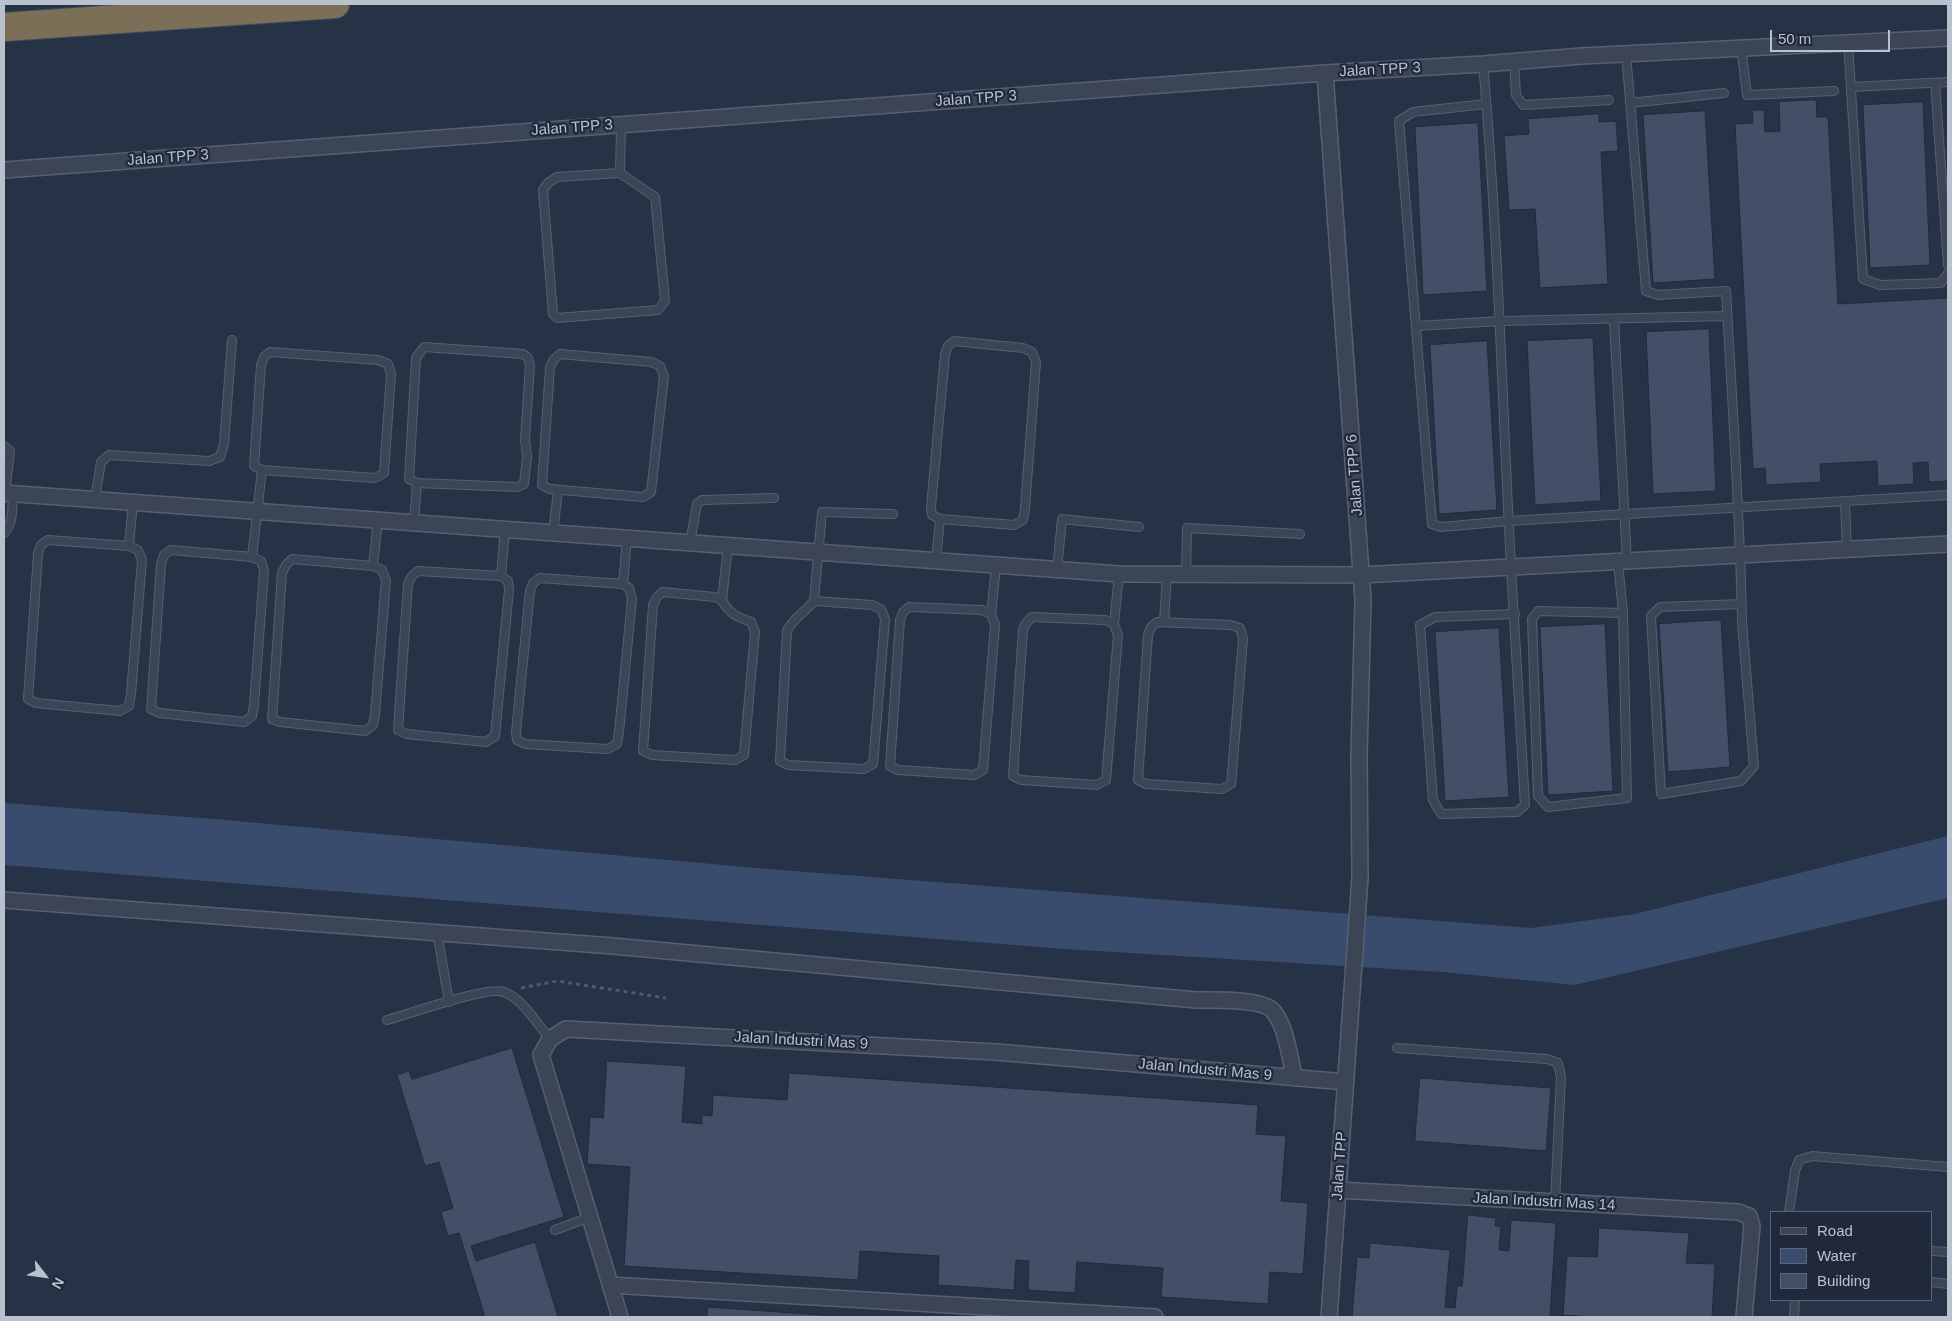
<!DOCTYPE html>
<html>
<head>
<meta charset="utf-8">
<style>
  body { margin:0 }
  #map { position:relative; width:1952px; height:1321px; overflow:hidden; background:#263246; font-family:Arial,sans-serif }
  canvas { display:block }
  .frame { position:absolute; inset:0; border:5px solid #b9c0ce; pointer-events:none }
  .legend { position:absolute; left:1770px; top:1211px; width:162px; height:90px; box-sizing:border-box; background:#1f293b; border:1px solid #5d6576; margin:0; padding:6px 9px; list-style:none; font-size:15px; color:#b9c0ce }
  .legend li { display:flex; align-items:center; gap:10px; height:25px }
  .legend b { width:25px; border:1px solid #5d6576 }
  .north { position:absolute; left:20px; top:1251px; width:50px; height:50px; -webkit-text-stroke:4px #1f293b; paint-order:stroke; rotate:120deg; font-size:14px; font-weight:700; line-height:20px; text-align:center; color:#b9c0ce }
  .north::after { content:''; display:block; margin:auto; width:18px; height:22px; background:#b9c0ce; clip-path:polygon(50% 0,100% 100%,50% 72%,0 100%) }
  .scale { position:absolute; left:1770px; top:30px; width:120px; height:22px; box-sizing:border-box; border:2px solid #b9c0ce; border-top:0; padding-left:6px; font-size:15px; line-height:18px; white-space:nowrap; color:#b9c0ce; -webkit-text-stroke:4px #1f293b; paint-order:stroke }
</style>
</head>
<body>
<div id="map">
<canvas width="1952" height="1321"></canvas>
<div class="frame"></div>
<ul class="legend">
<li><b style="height:6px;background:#3b4555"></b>Road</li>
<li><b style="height:14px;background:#394c6e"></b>Water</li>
<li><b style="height:14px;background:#434f66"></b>Building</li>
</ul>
<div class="north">N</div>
<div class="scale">50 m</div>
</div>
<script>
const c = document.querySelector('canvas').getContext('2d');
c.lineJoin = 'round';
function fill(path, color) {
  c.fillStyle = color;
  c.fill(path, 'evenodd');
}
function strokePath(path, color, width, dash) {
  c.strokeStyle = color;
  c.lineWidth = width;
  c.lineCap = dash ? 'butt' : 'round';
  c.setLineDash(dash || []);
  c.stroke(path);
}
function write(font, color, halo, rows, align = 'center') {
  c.font = font + ' Arial,sans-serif';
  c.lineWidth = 4.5;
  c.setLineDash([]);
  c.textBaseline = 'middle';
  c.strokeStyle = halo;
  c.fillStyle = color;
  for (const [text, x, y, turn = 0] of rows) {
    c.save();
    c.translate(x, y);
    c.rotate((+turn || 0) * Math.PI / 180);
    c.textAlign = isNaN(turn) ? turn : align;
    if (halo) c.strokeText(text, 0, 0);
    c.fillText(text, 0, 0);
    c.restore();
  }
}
const water = new Path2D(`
  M4,803l210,16 554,50 763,59 104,-14 313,-78v62l-373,87 -133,-13 -377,-23 -1061,-84z`);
const building = new Path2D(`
  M1816,100l1,17h11l10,187 110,-6v183l-19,1 -1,-20 -15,1 1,21 -36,2 -1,-25 -57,3 1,18 -55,3 -1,-17 -12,1 -18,-345 18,-1 -1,-13h12l1,22 15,-1 -1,-29z
  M1923,102l7,163 -60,3 -7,-163z
  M1705,111l10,168 -62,4 -10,-168z
  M1599,114v8l17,-1 2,30 -17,1 7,132 -68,4 -5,-79 -26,1 -5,-74 25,-2 -1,-15z
  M1478,123l9,168 -64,4 -8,-168z
  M1709,329l7,162 -63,3 -7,-162z
  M1593,338l8,163 -66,4 -8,-164z
  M1487,341l10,169 -58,4 -9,-169z
  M1721,620l9,147 -62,5 -9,-148z
  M1605,624l8,167 -65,4 -8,-168z
  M1499,628l10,169 -64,4 -10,-169z
  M512,1048l52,169 -93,29 5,15 59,-19 23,75h-73l-26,-84 -11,3 -7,-24 12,-4 -14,-46 -14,4 -28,-91 12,-4 3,8z
  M607,1061l79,5 -4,56 20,2v-9l10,1 1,-21 74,5 2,-27 469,32 -2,29 30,2 -5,65 27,2 -5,71 -33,-2 -2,32 -107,-7 2,-29 -86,-6 -2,31 -47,-3 1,-29 -13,-1 -2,30 -76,-5 1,-29 -79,-5 -2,29 -234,-14 6,-99 -43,-3 3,-47 13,1z
  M1420,1078l131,10 -5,63 -131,-10z
  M1468,1215l28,3 -1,8h6l-2,24 10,1 2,-31 45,3 -6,94h-198l5,-60 12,1 1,-15 80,7 -5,57 10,1 2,-22h5z
  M1599,1228l90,5 -3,30 29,1 -3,53h-120l-29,-2 4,-59 30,1z
  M708,1307l140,10h-141z`);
const path = new Path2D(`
  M521,988l36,-7 109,17`);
const lane = new Path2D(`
  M1848,42l15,237 17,6 61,-2 7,-10
  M1741,47l6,48 87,-4
  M1626,53l20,238 12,4 68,-4c6,110 14,220 16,331l12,144 -13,15 -80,13 -10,-178 9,-9 82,-3
  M1514,62l2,33 7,10 86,-5
  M1483,64c15,167 19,335 28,503 4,79 10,158 14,238l-8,7 -76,2 -8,-14 -13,-175 15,-8 80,-3
  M1935,83l13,182
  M1851,87l97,-5
  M1630,103l94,-10
  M1486,104l-73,8 -14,9 33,403 9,3 68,-6 439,-26
  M620,173l35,24 10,104 -7,9 -101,8 -4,-4 -10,-124 5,-7 9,-6z
  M620,173l1,-48
  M1614,320l13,241
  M1416,326l85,-5 226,-5
  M954,341l69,7 9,4 4,10 -11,146 -2,12 -9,5 -74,-6 -8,-4 -1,-8 14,-153 3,-8z
  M424,347l99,7 5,4 2,7 -5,74 2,18 -3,27 -7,3 -100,-4 -8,-4 7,-121z
  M270,352l108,8 10,4 3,10 -7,99 -9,5 -113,-8 -8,-4 7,-101 3,-8z
  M560,354l91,8 9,4 4,10 -13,116 -8,5 -93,-8 -8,-4 8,-118 4,-8z
  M4,446l6,5 -5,42
  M95,499l6,-37 8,-7 100,6 11,-4 4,-13 8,-104
  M1845,502l2,49
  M414,523l3,-40
  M4,533c10,-9 8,-27 9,-40
  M553,533l5,-43
  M48,540l81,6 9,4 4,10 -11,134 -2,12 -9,5 -84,-8 -8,-4 10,-146 3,-8z
  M690,543l7,-39 5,-4 72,-2
  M129,546l4,-44
  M171,550l81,7 9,4 3,10 -10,134 -2,11 -8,6 -85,-9 -8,-4 10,-145 3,-9z
  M252,557l10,-87
  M292,559l81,7 9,4 4,10 -11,134 -2,11 -8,6 -85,-9 -8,-3 10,-146 4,-8z
  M936,561l4,-42
  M1618,562l5,51 4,185 -79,9 -10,-11 -6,-177 6,-8 85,2
  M373,566l5,-46
  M1057,570l5,-51 77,8
  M418,571l83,5 7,5 1,9 -13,135 -1,11 -9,6 -79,-8 -9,-4 10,-146 4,-8z
  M1186,575l1,-47 113,6
  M501,576l4,-47
  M540,578l83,6 6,4 3,11 -13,133 -2,12 -9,5 -83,-5 -8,-4 -1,-8 14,-141 3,-8z
  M623,584l4,-45
  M663,592l52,5 7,3c7,14 16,17 29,22l4,10 -10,112 -1,11 -9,5 -83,-5 -9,-4 10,-146 4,-8z
  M722,600l6,-54
  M814,601l58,4 9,4 4,10 -11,134 -1,11 -9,5 -76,-4 -8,-4 7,-130c5,-12 18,-19 27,-30z
  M814,601l8,-89 71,2
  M909,607l73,3 9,4 4,11 -11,133 -1,12 -9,5 -76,-5 -8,-4 10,-146 3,-8z
  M991,614l5,-48
  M1032,617l73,3 9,4 4,11 -11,133 -1,12 -9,5 -76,-5 -8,-4 10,-146 3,-7z
  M1157,622l73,3 10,3 3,11 -11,134 -1,11 -9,5 -76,-5 -8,-4 10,-145 3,-8z
  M1164,622l3,-47
  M1114,624l5,-50
  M437,932l12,70
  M387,1020c22,-6 100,-34 117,-28 19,7 33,32 46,47
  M1397,1048l150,11 11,4 3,14 -6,125
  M1789,1212l6,-41 4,-11 13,-4 136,11
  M555,1230l35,-13
  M1931,1251l17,1
  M1931,1282l17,2
  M1794,1317l1,-17`);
const street = new Path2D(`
  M1325,73l38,527 -4,155 1,123 -31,439
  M4,170l1321,-97 158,-9 99,-8 366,-18
  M4,493l1115,81 242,1 587,-31
  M4,900l609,46 583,54c18,0 68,-2 78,12 13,17 15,45 21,66
  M1338,1190l400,22 11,4 3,10 -8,91
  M610,1285l545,32
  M620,1317l-79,-262 9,-16 16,-10 430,23 350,30`);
const highway = new Path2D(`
  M4,27l331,-23`);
const streetNames = [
  ["Jalan TPP 3",1380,70,-3],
  ["Jalan TPP 3",976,99,-4],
  ["Jalan TPP 3",572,128,-4],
  ["Jalan TPP 3",168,158,-4],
  ["Jalan TPP 6",1355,475,-94],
  ["Jalan Industri Mas 9",801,1041,3],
  ["Jalan Industri Mas 9",1205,1070,5],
  ["Jalan TPP",1340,1166,-86],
  ["Jalan Industri Mas 14",1544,1202,3]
];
fill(water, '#394c6e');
fill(building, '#434f66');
strokePath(building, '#212b3d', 1);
strokePath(lane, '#566070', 10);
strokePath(street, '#566070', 18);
strokePath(highway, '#454f60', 30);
strokePath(path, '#475f62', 3, [4, 4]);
strokePath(lane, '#3b4555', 8);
strokePath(street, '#3b4555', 15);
strokePath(highway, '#7c6f57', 28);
write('15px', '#b9c0ce', '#1f293b', streetNames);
</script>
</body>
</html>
